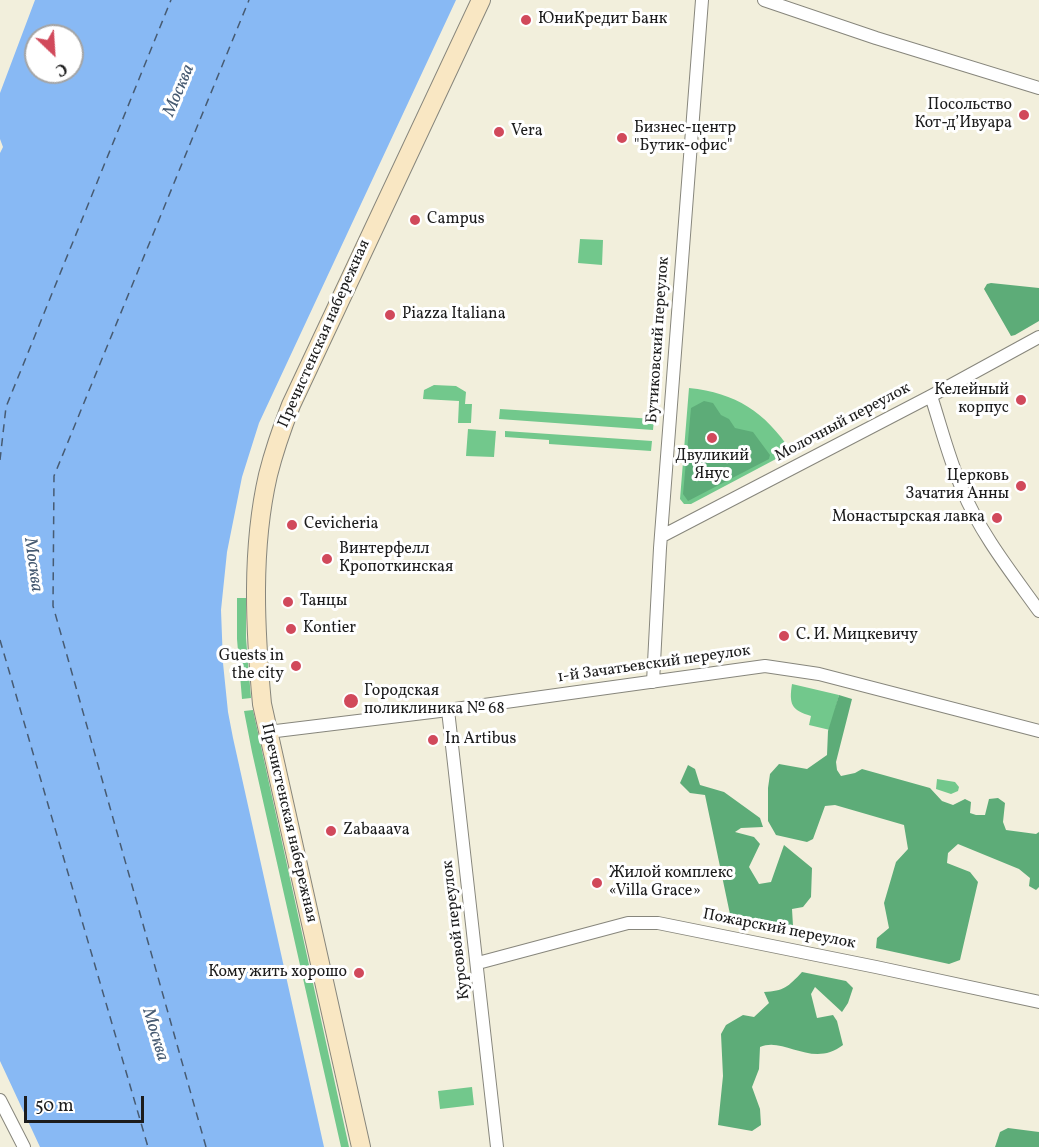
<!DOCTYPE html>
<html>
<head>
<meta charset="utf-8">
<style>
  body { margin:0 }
  #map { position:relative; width:1039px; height:1147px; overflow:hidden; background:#f2efdc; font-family:Vollkorn,serif }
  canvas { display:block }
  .north { position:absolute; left:24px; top:24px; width:60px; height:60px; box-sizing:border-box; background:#fff; border:2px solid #a4a4a4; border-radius:50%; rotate:155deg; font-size:16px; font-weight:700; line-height:24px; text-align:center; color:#1c1c1c }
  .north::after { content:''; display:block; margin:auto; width:21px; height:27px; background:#d1495b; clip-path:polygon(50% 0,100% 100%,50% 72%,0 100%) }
  .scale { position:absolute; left:24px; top:1096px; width:120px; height:27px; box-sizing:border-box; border:3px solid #1c1c1c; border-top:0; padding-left:8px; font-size:18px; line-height:21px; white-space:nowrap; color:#1c1c1c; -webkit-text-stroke:4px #fff; paint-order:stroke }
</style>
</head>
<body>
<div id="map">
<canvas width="1039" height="1147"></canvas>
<div class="north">С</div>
<div class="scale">50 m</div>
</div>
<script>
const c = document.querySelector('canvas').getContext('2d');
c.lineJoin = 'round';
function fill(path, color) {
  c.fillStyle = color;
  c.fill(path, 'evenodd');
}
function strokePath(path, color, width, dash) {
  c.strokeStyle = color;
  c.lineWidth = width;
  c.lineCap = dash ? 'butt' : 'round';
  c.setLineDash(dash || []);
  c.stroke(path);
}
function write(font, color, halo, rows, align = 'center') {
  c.font = font + ' Vollkorn,serif';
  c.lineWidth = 6;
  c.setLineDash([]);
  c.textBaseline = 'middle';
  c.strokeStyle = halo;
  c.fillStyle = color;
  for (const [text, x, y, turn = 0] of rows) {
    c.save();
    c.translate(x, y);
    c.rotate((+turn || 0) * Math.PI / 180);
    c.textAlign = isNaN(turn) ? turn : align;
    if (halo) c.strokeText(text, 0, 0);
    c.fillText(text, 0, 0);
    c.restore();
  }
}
const green = new Path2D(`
  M580,239l23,1 -1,25 -24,-2z
  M434,385l22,1 10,6 -1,12h7l-1,19h-13l1,-22 -36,-2 1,-9z
  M689,388c47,5 76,24 102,63l-100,53h-7l-4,-5z
  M500,409l154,10 -1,11 -154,-11z
  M468,429l28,2 -2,26 -28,-1z
  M505,431l147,10 -1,10 -102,-7v-4l-44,-3z
  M237,598h9v40l5,60 -9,1 -5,-60z
  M792,684l47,11 -9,35 -21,-5 2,-9c-20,-6 -22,-12 -19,-32z
  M253,710l96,437h-8l-89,-395 -8,-41z
  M937,779l18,3 4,5 -1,4 -7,3 -15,-5z
  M472,1087l2,18 -34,4 -2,-18z`);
const forest = new Path2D(`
  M991,283l48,5v33l-24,14 -4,1 -27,-47 3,-5z
  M704,401l9,2 8,12 8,4 6,9 18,4 17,23 -1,4 -81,42 -5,-7 8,-86z
  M839,695l13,4 -16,63 1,8 4,6 14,-3 7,-4 68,19 12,13 11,4 12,-6 6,3 -1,11 6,2h9l4,-16 9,-1 7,5 -2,19 3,8 30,4 3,-2v55l-3,3 -7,-4 1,-8 -11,-9 -61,-25 -10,9 -1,10 23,9 8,10 -18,78 -11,4 -73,-16 1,-10 12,-10 -5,-25 12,-41 12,-13 -4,-24 -69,-20 -10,1 -12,33 -6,3 -31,-7 -8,-14v-33l2,-14 9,-10 28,5 20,-14 1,-24z
  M688,765l7,4 5,16 24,7 36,26 3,9 -22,1 -6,4 19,5 6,7 -11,23 10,17 12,-2 13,-37 28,23 -1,29 -8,10 -11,2 1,17 -6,4 -56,-11 -26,-124 -15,-2 -10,-10z
  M802,972l44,9 7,7 -5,15 -6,9 -27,-25 -4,7 6,24 16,-3 4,6 6,24c-31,24 -59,-9 -83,2l-1,22 -7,18 8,22 1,16 -9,6 -34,-6 5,-49 -2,-42 5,-9 17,-10 11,2 15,-14 -5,-11c20,-1 24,-5 38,-20z
  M1008,1128l31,4v15h-44l5,-15z`);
const water = new Path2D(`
  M35,0h421l-197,423 -17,54 -15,75 -6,58 2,53 5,49 5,26 91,409h-284l-40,-86v-908l3,-6 -3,-8v-46zM36,36h36v36h-36z`);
const ferry = new Path2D(`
  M0,460l6,-53 165,-407
  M0,640l148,507
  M206,1147l-153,-541 1,-130 195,-476`);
const minor = new Path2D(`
  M764,0l112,38 163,50
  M931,396c10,31 18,63 31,93 18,44 49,83 77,122
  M662,536l269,-140 108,-59
  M653,682l7,-134 42,-548
  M448,710l49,437
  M268,732l180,-22 317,-44 54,8 220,57
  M478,963l150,-40h30l218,44 163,35
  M0,1100l24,47`);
const secondary = new Path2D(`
  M361,1147l-99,-443c-7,-75 -11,-155 6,-229 6,-24 14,-47 23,-70l190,-405`);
const markers = [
  [526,20,6,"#d1495b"],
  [1024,115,6,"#d1495b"],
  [499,132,6,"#d1495b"],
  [622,138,6,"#d1495b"],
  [415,220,6,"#d1495b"],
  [390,315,6,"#d1495b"],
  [1021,400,6,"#d1495b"],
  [712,438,6,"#d1495b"],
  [1021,486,6,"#d1495b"],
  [997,518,6,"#d1495b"],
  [292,525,6,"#d1495b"],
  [327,559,6,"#d1495b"],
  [288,602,6,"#d1495b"],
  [291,629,6,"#d1495b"],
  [784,636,6,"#d1495b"],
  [296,666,6,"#d1495b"],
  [351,701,8,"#d1495b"],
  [433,740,6,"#d1495b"],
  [331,831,6,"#d1495b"],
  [597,883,6,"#d1495b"],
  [359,973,6,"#d1495b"]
];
const poiNames = [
  ["ЮниКредит Банк",538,20],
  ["Посольство",1012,106,"right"],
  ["Кот-д’Ивуара",1012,124,"right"],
  ["Бизнес-центр",634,129],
  ["\"Бутик-офис\"",634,147],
  ["Vera",511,132],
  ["Campus",427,220],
  ["Piazza Italiana",402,315],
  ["Келейный",1009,391,"right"],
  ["корпус",1009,409,"right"],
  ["Двуликий",712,457,"center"],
  ["Янус",712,475,"center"],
  ["Церковь",1009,477,"right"],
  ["Зачатия Анны",1009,495,"right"],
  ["Монастырская лавка",985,518,"right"],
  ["Cevicheria",304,525],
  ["Винтерфелл",339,550],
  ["Кропоткинская",339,568],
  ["Танцы",300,602],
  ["Kontier",303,629],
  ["С. И. Мицкевичу",796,636],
  ["Guests in",284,657,"right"],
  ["thе city",284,675,"right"],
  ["Городская",364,692],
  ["поликлиника № 68",364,710],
  ["In Artibus",445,740],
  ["Zabaaava",343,831],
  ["Жилой комплекс",609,874],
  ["«Villa Grace»",609,892],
  ["Кому жить хорошо",347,973,"right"]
];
const streetNames = [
  ["Пречистенская набережная",325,334,-66],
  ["Бутиковский переулок",659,340,-86],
  ["Молочный переулок",843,423,-28],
  ["1-й Зачатьевский переулок",654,665,-8],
  ["Пречистенская набережная",288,823,77],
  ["Курсовой переулок",457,930,-97],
  ["Пожарский переулок",779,930,11]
];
const waterNames = [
  ["Москва",180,91,-67],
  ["Москва",32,565,82],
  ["Москва",154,1035,73]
];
fill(green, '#72c88c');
fill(forest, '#5dac78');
fill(water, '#88b9f4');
strokePath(ferry, '#475b72', 1.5, [8, 6]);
strokePath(minor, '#87867c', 14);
strokePath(secondary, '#87867c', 20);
strokePath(minor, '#fff', 12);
strokePath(secondary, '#f9e7c3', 18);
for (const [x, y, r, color] of markers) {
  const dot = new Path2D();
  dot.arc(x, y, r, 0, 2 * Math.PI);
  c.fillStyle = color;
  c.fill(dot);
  strokePath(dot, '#fff', 2);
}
write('16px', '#1c1c1c', '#fff', poiNames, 'left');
write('16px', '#1c1c1c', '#fff', streetNames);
write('italic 18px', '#475b72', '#fff', waterNames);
</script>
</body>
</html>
